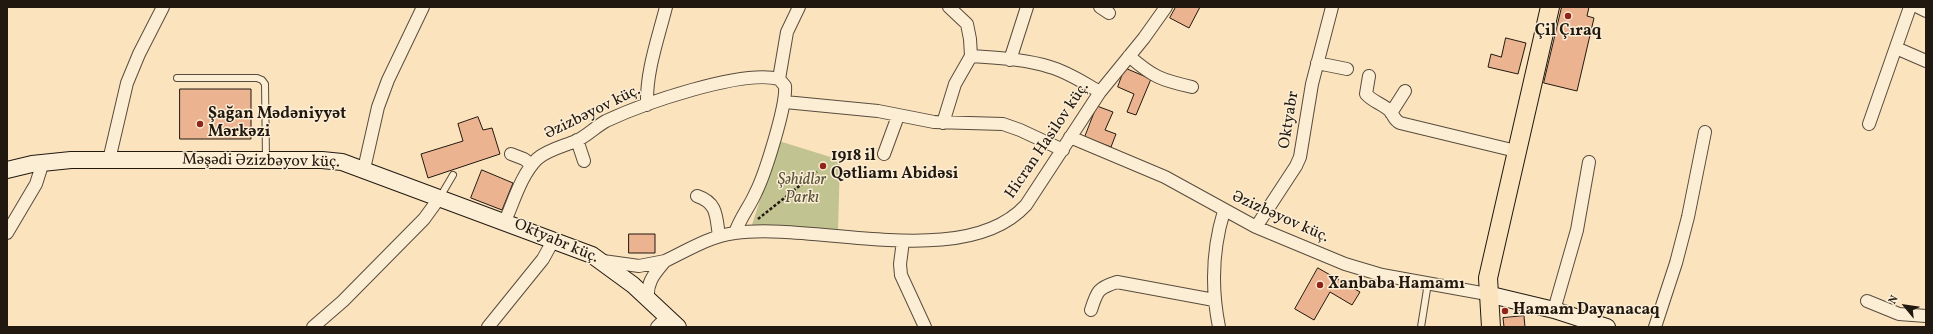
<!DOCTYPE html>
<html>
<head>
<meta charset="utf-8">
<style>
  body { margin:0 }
  #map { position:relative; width:1933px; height:334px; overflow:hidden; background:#fbe3be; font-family:Vollkorn,serif }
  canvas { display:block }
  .frame { position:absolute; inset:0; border:8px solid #211910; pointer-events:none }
  .north { position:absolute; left:1885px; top:286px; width:40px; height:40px; -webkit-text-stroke:3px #fcedd5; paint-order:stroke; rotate:299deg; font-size:11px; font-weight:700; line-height:16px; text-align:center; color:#211910 }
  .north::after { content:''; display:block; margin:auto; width:14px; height:18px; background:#211910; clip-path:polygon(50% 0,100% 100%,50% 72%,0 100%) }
</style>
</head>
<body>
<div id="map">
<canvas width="1933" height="334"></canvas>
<div class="frame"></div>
<div class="north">N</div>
</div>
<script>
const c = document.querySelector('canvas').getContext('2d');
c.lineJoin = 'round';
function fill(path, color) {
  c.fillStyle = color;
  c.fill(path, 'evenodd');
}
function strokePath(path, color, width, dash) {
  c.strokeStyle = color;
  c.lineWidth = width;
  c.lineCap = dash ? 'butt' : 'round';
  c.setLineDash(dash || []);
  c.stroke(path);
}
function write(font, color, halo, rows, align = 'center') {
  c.font = font + ' Vollkorn,serif';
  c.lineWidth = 3;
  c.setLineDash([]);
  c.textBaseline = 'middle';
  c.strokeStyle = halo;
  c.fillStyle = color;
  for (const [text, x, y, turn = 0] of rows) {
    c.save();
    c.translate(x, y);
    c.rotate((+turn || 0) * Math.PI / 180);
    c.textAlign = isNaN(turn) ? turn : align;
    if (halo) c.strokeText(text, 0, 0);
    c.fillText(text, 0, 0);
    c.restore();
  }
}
const green = new Path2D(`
  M779,141l61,19 -2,71 -86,-6z`);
const building = new Path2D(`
  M1176,7h24l-11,21 -19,-10z
  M1562,7h27l-2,9 7,2 -17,73 -33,-8z
  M1506,38l20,5 -8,31 -30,-7 3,-13 10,3z
  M1125,68l26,11 -15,36 -9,-3 7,-18 -16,-7z
  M180,89h71v50h-71z
  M1097,106l16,6 -8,18 11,4 -5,13 -26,-10z
  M478,117l5,13 9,-2 8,26 -72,24 -7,-24 42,-13 -5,-17z
  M482,170l31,13 -11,27 -31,-12z
  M629,234h26v19h-26z
  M1318,268l42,24 -8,13 -22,-13 -16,28 -19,-11z
  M1524,316l1,11h-21l-1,-9z`);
const path = new Path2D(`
  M758,219l59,-47`);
const lane = new Path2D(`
  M177,78h80l5,2 3,4 1,75
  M440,197l13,-22
  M1421,327l7,-44`);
const street = new Path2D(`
  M1100,7l9,6
  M1918,7l8,4
  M1896,48l30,13
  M971,56c26,2 54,3 79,11 18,5 34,16 50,25
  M1129,56c24,21 32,24 63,31
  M1010,60l17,-53
  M1317,63l30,6
  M1369,76l-3,18c7,8 17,10 24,17 4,5 4,9 10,12l116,28
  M785,102l93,9 56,11 69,2 17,6 43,20
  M647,105c-1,-34 11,-66 19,-98
  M1391,113l14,-22
  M943,123l12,-39 16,-28 -1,-17 -3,-15 -18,-17
  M1869,124l41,-117
  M1070,137l95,40 91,50 89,37 37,11 105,19
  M577,140l7,21
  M511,154l13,5 8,6
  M884,154l14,-38
  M109,160l18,-77 12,-29 24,-47
  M364,169l14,-62 10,-27 35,-73
  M697,196c21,7 19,21 22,40
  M505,221c9,-20 16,-46 32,-62 10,-9 27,-13 39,-18 11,-5 19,-14 30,-20 36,-17 136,-52 173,-42
  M1256,227l40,-61 4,-9 12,-73 20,-77
  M7,233l29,-49 7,-22
  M735,233c6,-17 14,-25 21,-41 9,-18 31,-87 29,-106l-6,-7 8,-47 12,-25
  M903,241l-3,23 1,11 24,52
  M603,261l36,5 26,-5c-10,12 -19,21 -17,39
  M665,261c23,-11 45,-25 70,-28 81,-11 230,39 291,-28l74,-113 44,-54 22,-31
  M1867,301l32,13 27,2
  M1091,310c6,-19 7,-22 26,-28l97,18
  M1554,310l23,-80 12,-68
  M313,327l30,-26 81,-82 16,-22
  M488,327l55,-68 11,-20
  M657,327l10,-10
  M1219,327c-8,-40 -7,-77 5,-116
  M1655,327l21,-64 12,-46 17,-85`);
const secondary = new Path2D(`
  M7,170l25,-6 39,-4h251l20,2 250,93 41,30 45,42
  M1487,294l67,16 53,17`);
const primary = new Path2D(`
  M1491,327l-3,-49 62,-271`);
const markers = [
  [1568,16,4,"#8f2418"],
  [200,124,4,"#8f2418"],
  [823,166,4,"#8f2418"],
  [1320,285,4,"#8f2418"],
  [1505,311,4,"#8f2418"]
];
const poiNames = [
  ["Çil Çıraq",1568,32,"center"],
  ["Şağan Mədəniyyət",208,115],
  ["Mərkəzi",208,133],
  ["1918 il",831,157],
  ["Qətliamı Abidəsi",831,175],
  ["Xanbaba Hamamı",1328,285],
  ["Hamam Dayanacaq",1513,311]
];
const streetNames = [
  ["Əzizbəyov küç.",593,113,-26],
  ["Oktyabr",1290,120,-81],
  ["Hicran Hasilov küç.",1048,141,-56],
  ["Məşədi Əzizbəyov küç.",261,162,1],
  ["Əzizbəyov küç.",1280,218,24],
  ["Oktyabr küç.",556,242,23]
];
const parkNames = [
  ["Şəhidlər",802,181],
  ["Parkı",802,199]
];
fill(green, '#c1c390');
fill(building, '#ecb390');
strokePath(building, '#211910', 1);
strokePath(lane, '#584c3c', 8);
strokePath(street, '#584c3c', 14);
strokePath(secondary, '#211910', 18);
strokePath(primary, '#211910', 20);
strokePath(path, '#211910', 2.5, [3, 2]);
strokePath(lane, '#fcedd5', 6);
strokePath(street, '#fcedd5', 12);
strokePath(secondary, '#fcedd5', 16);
strokePath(primary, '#fbe3be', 18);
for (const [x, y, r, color] of markers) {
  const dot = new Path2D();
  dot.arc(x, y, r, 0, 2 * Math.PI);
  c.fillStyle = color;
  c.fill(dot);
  strokePath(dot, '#fcedd5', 1.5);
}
write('bold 16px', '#211910', '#fcedd5', poiNames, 'left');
write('16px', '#211910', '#fcedd5', streetNames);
write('italic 16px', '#59543d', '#fcedd5', parkNames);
</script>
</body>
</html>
